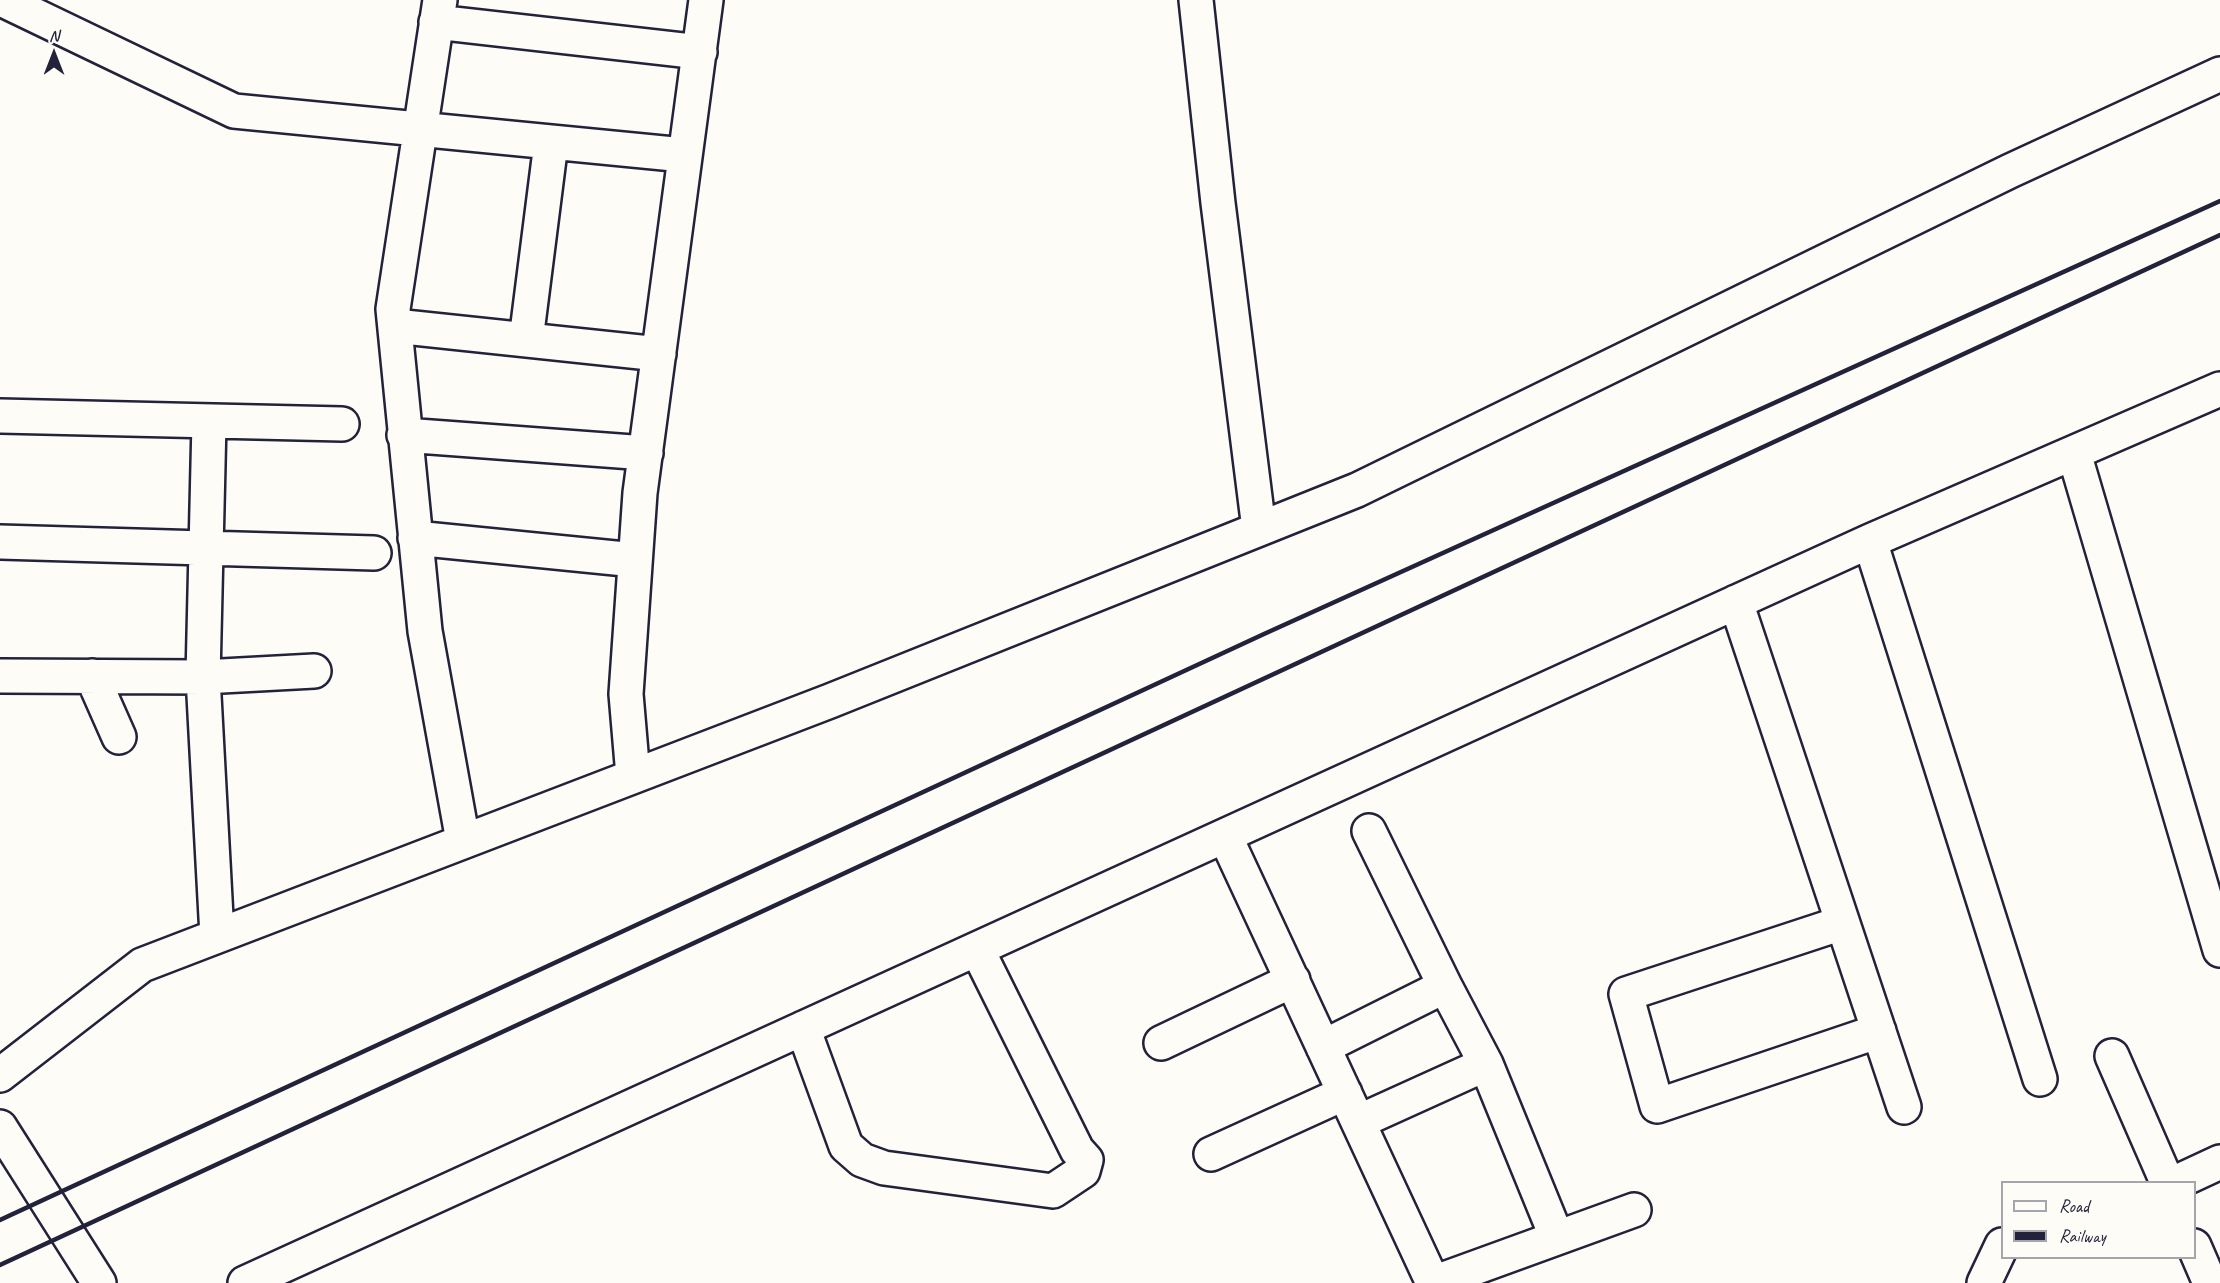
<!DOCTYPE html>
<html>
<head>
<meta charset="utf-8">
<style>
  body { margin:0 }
  #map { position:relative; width:2220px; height:1283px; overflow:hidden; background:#fdfcf7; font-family:Caveat,sans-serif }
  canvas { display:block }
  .legend { position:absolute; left:2001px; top:1181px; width:195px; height:78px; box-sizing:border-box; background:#fdfcf7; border:2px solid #a5a5ac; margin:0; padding:8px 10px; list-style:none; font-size:18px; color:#22223b }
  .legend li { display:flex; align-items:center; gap:12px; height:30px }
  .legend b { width:30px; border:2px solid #a5a5ac }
  .north { position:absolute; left:24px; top:24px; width:60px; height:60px; -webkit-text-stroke:4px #fdfcf7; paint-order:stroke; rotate:0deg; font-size:16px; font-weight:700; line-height:24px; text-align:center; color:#22223b }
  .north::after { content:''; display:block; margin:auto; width:21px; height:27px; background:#22223b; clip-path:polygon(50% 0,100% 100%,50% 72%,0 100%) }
</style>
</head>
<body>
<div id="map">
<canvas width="2220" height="1283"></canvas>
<ul class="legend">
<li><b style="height:8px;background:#fdfcf7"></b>Road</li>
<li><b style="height:8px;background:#22223b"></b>Railway</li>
</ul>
<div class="north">N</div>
</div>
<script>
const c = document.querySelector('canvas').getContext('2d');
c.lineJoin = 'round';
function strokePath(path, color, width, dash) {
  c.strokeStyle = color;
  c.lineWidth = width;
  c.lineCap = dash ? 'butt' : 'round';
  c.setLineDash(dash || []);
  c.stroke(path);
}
const minor = new Path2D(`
  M3,0l231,111 450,44
  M440,0l-47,309 32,322 38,210
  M1196,0l22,203 41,326
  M436,22l264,30
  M395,326l264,28
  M526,340l25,-197
  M0,416l342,8
  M209,422l-6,255 14,259
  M404,435l242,18
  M2074,453l146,497
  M415,538l220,22
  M1870,541l170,538
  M0,542l374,11
  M1736,602l168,505
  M0,676l203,1 111,-6
  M92,676l27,61
  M633,776l-7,-82 14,-201 66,-493
  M1225,836l208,447
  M1842,923l-216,71 31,112 222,-75
  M803,1028l43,118 16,14 22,8 169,23 30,-20 3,-11 -9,-10 -100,-201
  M1161,1043l132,-63
  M1323,1047l122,-61 -76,-155
  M2112,1056l55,126
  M1486,1064l71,174
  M0,1075l142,-110 688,-264 527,-211 653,-319 210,-97
  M1358,1122l128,-58 -41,-78
  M0,1127l99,156
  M1211,1154l134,-61
  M2177,1182l43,-20
  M2194,1246l16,37
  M245,1283l1625,-742 350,-152
  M1433,1283l201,-73
  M1984,1283l18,-38`);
const rail = new Path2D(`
  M0,1220l1264,-586 956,-433
  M0,1265l2220,-1030`);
strokePath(minor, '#22223b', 38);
strokePath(minor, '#fdfcf7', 33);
strokePath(rail, '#22223b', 4.5);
</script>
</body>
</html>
